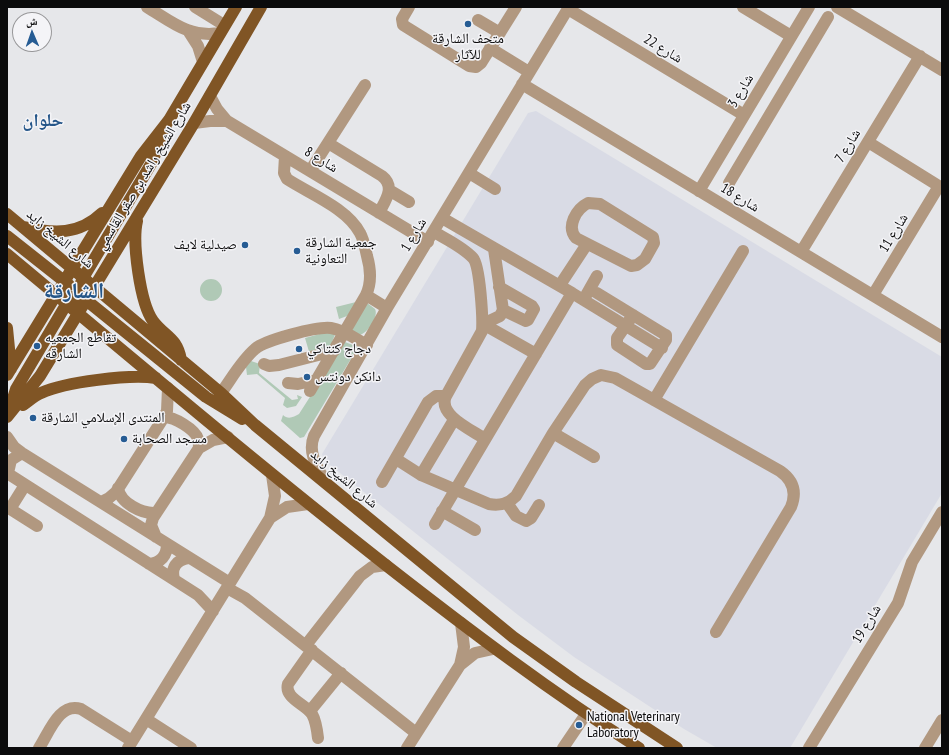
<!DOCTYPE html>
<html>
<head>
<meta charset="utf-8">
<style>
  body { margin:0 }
  #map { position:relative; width:949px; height:755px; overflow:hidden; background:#e6e7ea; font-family:"PT Sans Narrow","Noto Naskh Arabic",sans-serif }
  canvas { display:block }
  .frame { position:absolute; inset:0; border:8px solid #0b0b0c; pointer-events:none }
  .north { position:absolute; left:12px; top:12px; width:40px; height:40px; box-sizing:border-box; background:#f4f4f7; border:1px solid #979799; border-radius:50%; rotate:358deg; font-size:11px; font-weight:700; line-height:16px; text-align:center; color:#0b0b0c }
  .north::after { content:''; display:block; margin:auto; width:14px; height:18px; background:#265c94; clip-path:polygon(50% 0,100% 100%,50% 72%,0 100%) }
</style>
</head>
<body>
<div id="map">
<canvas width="949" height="755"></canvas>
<div class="frame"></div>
<div class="north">ش</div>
</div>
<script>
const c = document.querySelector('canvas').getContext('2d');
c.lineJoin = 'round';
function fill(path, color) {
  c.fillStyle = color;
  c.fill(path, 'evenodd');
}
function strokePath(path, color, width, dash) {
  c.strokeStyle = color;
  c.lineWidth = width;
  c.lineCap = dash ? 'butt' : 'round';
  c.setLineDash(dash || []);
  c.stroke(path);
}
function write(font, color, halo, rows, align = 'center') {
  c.font = font + ' "PT Sans Narrow","Noto Naskh Arabic",sans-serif';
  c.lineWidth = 3;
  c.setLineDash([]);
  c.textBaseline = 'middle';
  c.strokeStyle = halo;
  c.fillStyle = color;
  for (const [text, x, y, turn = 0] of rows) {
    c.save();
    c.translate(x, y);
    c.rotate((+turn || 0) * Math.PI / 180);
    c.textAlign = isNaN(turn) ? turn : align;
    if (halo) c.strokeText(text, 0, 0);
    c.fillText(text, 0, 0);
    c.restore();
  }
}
const built = new Path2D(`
  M536,111l406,246v136l-152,255h-73l-33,-19 -110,-72 -56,-42 -193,-154 -3,-7 206,-341z`);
const green = new Path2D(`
  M200 290a11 11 0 1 1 22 0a11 11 0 1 1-22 0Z
  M360,301l-13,15 -8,3 -3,-12z
  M366,302l9,7c4,8 -8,25 -16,26l-10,-5z
  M327,332h9l-4,10 4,2 -26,11 -5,-17z
  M345,342l13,5 -54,90 -4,1 -19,-17 2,-6c5,5 11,2 16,-1z
  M251,361l9,3 -1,9 33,27 6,-1 -1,-4 5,2 -6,9 -9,2 -4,-3 2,-7 -28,-24 -10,1 -1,-8z`);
const minor = new Path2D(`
  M147,7c25,15 42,31 73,26
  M195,7l29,18
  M409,7l-7,12 1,6 66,41 7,1 5,-4 35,-56
  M743,7l48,29
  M837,7l105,63
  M568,9l176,106
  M478,20l22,13
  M189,32l9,14 5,16
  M490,48l39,24
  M522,84l420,253
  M210,96l7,13 10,12
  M194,123l16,-2h17l201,121
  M868,142l74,46
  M328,143l54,33c14,11 3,25 -3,37
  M285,156l-1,17 3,6c23,15 60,29 73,54 4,7 5,15 7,23 4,14 5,26 -1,39l-56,96
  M310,171l55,-86
  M469,173l26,16
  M729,183l99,-166
  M389,190l20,12
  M699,191l110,-184
  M588,203l12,1 53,33 1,6 -9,16 -8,6 -6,1 -55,-28c-10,-11 0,-29 12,-35z
  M442,218l130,75 90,55
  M434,232c12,7 29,15 39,26 7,8 10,60 9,73l-36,65c-9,19 26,34 39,43
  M801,252l119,-196
  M560,285l27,-41
  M499,287l33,19 2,3 -6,11 -2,1 -23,-11
  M597,293l67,41 2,1v5l-16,24h-4l-29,-19v-7l16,-23
  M366,295l21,13
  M873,295l66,-109
  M584,299l13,-23
  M483,324l17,-8 3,-6 -9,-61
  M483,324l53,30
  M264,364l5,2 10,-1 55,-14
  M288,383l10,1 19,-4
  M221,393c11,-15 20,-32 34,-44 10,-9 63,-23 76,-21 13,2 25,11 36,17
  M654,400l89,-149
  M164,417c10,0 31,12 34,22 1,3 1,6 1,9
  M553,433l41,24
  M7,437l7,10 8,6 208,130
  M396,459l25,16 68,29c11,2 19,0 27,-8l37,-63 32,-48 7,-6 9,-4 14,3 165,93c13,9 17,21 11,36l-75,125
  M7,473l191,122 15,16
  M8,473l3,-13 11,-7
  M421,475l31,-52
  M382,482l46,-80 8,-6h10
  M326,483c-8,-15 -19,-30 -12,-47l73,-128 182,-301
  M118,488c2,15 24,26 38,25
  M101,502l8,-4 7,-6 48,-75 3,-6 1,-23
  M507,503l9,13 10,5 5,-3 8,-13
  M7,507l30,19
  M10,509l15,-24
  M442,511l33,19
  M270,518l17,-11 21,-3
  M435,524l137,-231
  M156,537l-5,-12 2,-7 46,-70 14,-8 15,-3
  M149,564c12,-1 18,-8 18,-20
  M174,579c-3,-11 2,-19 14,-21
  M227,588l18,10 171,135
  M306,645l54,-69 12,-9 14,-2
  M312,650l-24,34c-4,14 17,20 24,30 4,7 5,15 6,24
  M460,665l4,-18 -3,-24
  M310,711l31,-38
  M146,719l45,29
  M39,748c10,-15 20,-46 42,-39l51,32
  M128,748l142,-230 5,-22 -3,-21
  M407,748l53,-83 15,-12 18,-4
  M563,748l23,-34
  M809,748l89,-145 14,-41 30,-50
  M925,748l17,-28`);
const major = new Path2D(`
  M7,214l214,179 34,32 258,212 63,45 101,66
  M137,221c-5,21 3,82 16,100 12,16 24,16 28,39
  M24,227c30,7 55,8 78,-14
  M7,236l62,49
  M7,254c126,105 251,211 380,312 82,64 164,126 252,182
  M56,294l30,6 120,97 36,22
  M78,305l1,-17 4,-10 68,-114 15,-36
  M7,328l4,41
  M7,375l134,-219 28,-36 67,-113
  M23,405c6,-4 11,-9 18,-12 24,-11 89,-19 115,-15
  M8,414l8,-25 54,-91
  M7,417l33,-41 154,-253 67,-116`);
const markers = [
  [468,24,4,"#265c94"],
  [245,245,4,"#265c94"],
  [297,251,4,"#265c94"],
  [37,346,4,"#265c94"],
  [299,349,4,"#265c94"],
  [307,377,4,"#265c94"],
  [33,418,4,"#265c94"],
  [124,439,4,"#265c94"],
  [579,725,4,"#265c94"]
];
const poiNames = [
  ["متحف الشارقة",468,39,"center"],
  ["للآثار",468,55,"center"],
  ["جمعية الشارقة",305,243],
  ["التعاونية",305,259],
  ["صيدلية لايف",237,245,"right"],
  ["تقاطع الجمعيه",45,338],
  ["الشارقه",45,354],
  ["دجاج كنتاكي",307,349],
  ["دانكن دونتس",315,377],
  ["المنتدى الإسلامي الشارقة",41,418],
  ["مسجد الصحابة",132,439],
  ["National Veterinary",587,717],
  ["Laboratory",587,733]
];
const streetNames = [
  ["شارع 22",663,49,31],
  ["شارع 3",741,91,-59],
  ["شارع 7",848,146,-59],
  ["شارع 8",321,160,31],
  ["شارع الشيخ راشد بن صقر القاسمي",144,176,-59],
  ["شارع 18",740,198,31],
  ["شارع 11",894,233,-59],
  ["شارع 1",414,235,-59],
  ["شارع الشيخ زايد",60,239,40],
  ["شارع الشيخ زايد",344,479,40],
  ["شارع 19",867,624,-59]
];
const districtNames = [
  ["حلوان",43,121]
];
const townNames = [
  ["الشارقة",74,292]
];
fill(built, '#d9dbe5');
fill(green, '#b0c9b6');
strokePath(minor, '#b19880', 12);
strokePath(major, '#805525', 12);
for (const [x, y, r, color] of markers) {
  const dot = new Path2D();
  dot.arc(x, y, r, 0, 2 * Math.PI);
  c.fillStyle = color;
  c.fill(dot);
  strokePath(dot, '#f4f4f7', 1.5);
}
write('14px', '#0b0b0c', '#f4f4f7', poiNames, 'left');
write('14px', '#0b0b0c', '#f4f4f7', streetNames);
write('bold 18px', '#255689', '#f4f4f7', districtNames);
write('bold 22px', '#255689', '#f4f4f7', townNames);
</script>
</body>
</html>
